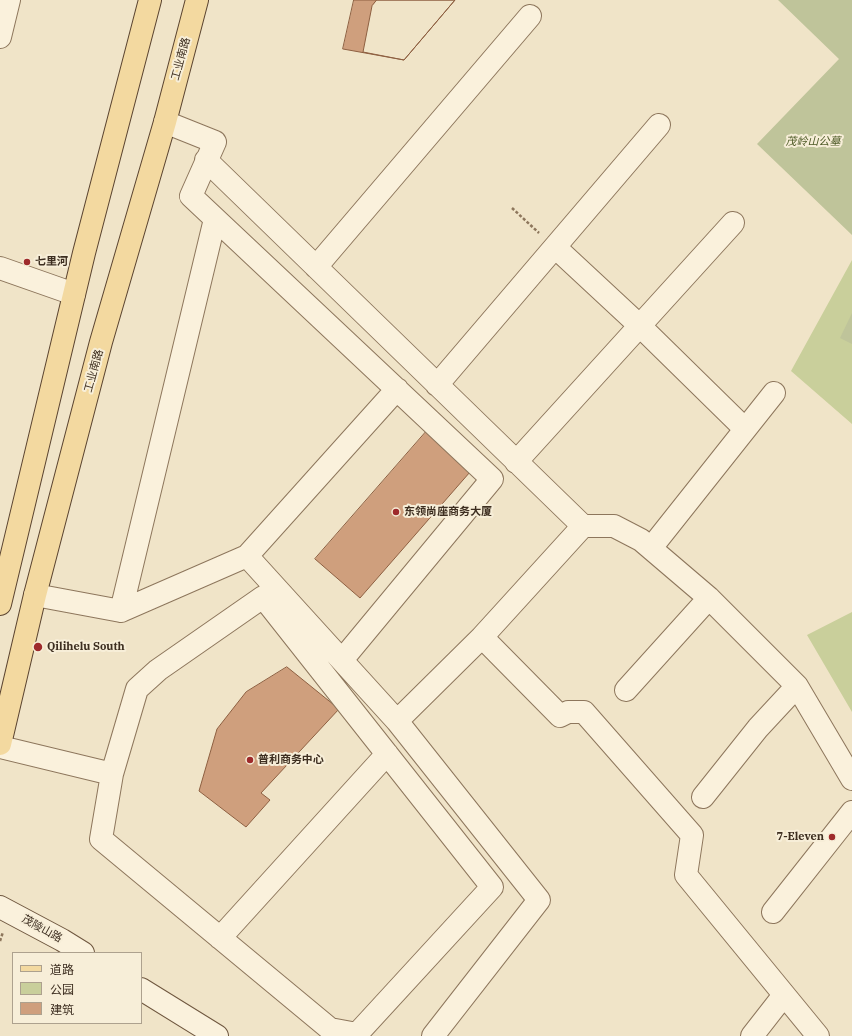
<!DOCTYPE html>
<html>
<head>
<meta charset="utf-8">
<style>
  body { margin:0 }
  #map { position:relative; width:852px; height:1036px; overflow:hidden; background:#f0e4c8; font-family:"IBM Plex Serif","Noto Sans SC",serif }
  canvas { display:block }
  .legend { position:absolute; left:12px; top:952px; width:130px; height:72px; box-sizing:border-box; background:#f7eed8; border:1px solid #ada18e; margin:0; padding:5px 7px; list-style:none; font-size:12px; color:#3d2e20 }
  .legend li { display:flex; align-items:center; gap:8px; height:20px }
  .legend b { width:20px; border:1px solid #ada18e }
</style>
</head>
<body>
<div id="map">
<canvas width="852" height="1036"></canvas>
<ul class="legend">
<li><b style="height:5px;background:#f3d9a0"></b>道路</li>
<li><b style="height:11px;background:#c9cf9b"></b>公园</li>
<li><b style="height:11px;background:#cf9f7d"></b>建筑</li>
</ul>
</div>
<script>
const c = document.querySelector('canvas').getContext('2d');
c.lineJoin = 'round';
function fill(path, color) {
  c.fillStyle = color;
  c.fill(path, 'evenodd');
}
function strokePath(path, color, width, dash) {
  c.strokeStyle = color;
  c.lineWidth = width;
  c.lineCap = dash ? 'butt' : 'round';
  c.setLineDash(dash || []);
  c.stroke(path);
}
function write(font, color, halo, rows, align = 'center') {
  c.font = font + ' "IBM Plex Serif","Noto Sans SC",serif';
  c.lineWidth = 4;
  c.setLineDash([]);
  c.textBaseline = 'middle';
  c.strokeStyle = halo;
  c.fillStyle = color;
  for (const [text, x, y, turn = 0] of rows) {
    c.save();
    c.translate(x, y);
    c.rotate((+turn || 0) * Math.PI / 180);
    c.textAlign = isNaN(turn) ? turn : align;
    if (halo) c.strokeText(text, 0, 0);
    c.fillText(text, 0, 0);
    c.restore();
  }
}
const green = new Path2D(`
  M852,260v164l-61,-53z
  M852,612v100l-45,-77z`);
const cemetery = new Path2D(`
  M778,0h74v235l-95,-91 82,-85z
  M852,313v31l-12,-6z`);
const building = new Path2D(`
  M354,0h101l-51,60 -61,-11z
  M377,0h78l-51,60 -41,-8 9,-46z
  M432,425l45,39 -117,134 -45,-39z
  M287,667l52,42 -78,84 9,7 -24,27 -47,-36 18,-62 29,-37z`);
const path = new Path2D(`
  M512,208l27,25
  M0,941l3,-9`);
const street = new Path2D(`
  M0,37l9,-37
  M165,122l50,20 -24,54 301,283 -150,181
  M206,160l377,366h31l27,14 68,58 88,88 55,93
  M555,247l85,79 105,103
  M316,267l214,-251
  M0,268l74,26
  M437,385l222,-260
  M516,462l217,-239
  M651,548l123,-155
  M247,556l150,165 142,179 -106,136
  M35,595l86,16 126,-55 150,-167
  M263,597l229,290 -135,147 -27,-5 -229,-190 11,-65 25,-85 21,-19z
  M121,611l94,-392
  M482,637l101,-111
  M626,690l83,-92
  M397,721l85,-84 78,79 8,-4h16l108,123 -6,40 132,161
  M0,747l112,27
  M703,797l55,-69 39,-42
  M773,912l79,-100
  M220,938l167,-184
  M752,1036l32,-41`);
const secondary = new Path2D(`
  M0,907l62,33 21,13
  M141,989l76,47`);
const primary = new Path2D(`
  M0,604l84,-351 66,-253
  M0,744l35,-149 66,-253 64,-220 32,-122`);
const markers = [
  [27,262,4,"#9e2a2b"],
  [396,512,4,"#9e2a2b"],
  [38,647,5,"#9e2a2b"],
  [250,760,4,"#9e2a2b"],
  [832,837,4,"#9e2a2b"]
];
const streetNames = [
  ["工业南路",181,59,-75],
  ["工业南路",94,371,-75],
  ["茂陵山路",42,929,29]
];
const parkNames = [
  ["茂岭山公墓",813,142]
];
const poiNames = [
  ["七里河",35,262],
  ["东领尚座商务大厦",404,512],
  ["Qilihelu South",47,647],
  ["普利商务中心",258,760],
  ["7-Eleven",824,837,"right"]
];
fill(green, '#c9cf9b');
fill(cemetery, '#bfc49a');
fill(building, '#cf9f7d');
strokePath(building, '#8d5f41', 1);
strokePath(street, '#8d765c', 24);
strokePath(secondary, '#6f573f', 24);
strokePath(primary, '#5b4430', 24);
strokePath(path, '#8d765c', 2.5, [3, 2]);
strokePath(street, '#faf1dc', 22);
strokePath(secondary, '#faf1dc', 22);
strokePath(primary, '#f3d9a0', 22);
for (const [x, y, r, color] of markers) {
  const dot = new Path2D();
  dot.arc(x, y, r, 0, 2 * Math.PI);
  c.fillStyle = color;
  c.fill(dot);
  strokePath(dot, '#f7eed8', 1.5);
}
write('11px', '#3d2e20', '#f7eed8', streetNames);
write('italic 11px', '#4d5a26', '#f7eed8', parkNames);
write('bold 11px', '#3d2e20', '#f7eed8', poiNames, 'left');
</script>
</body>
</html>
